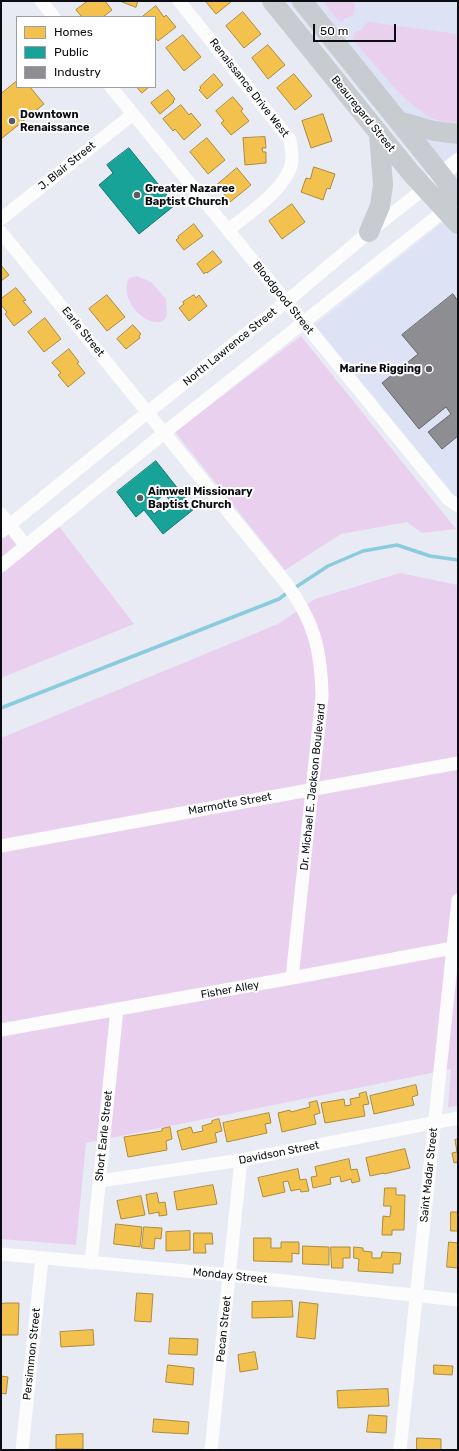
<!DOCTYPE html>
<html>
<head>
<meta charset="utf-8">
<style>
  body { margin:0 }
  #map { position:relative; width:459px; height:1451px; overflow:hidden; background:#e8ebf4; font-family:Rubik,sans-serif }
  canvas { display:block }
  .frame { position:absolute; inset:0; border:2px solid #0b0d13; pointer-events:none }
  .legend { position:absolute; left:16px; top:16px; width:140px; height:72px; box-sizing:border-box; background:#fff; border:1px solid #9d9ea1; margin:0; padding:5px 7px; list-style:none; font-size:12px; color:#0b0d13 }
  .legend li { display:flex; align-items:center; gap:8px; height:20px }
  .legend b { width:20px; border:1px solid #9d9ea1 }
  .scale { position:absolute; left:313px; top:24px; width:83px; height:18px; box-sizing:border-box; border:2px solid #0b0d13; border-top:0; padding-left:5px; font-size:12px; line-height:14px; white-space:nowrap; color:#0b0d13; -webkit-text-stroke:3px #fff; paint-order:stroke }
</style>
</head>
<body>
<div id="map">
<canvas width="459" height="1451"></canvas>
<div class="frame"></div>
<ul class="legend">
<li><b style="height:11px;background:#f2c14e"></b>Homes</li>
<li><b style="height:11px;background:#17a398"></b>Public</li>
<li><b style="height:11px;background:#8d8d92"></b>Industry</li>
</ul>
<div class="scale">50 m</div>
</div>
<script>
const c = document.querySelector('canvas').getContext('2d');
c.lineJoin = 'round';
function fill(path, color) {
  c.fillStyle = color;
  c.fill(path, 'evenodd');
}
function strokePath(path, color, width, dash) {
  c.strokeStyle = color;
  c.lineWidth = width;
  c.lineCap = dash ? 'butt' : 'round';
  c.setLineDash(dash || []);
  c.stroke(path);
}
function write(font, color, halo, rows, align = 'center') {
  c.font = font + ' Rubik,sans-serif';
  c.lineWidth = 4;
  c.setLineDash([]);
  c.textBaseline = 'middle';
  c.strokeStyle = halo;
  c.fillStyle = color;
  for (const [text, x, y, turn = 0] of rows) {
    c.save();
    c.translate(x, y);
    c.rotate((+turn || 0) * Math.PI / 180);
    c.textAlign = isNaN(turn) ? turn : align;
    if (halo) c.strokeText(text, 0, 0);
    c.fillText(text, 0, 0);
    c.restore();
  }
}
const built = new Path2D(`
  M287,1h171v499l-143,-175 142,-114z`);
const green = new Path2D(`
  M323,1h32l-1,12 -2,3 -6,2 -6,5z
  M369,22l89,12v89c-8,-1 -16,-1 -24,-4 -29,-13 -59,-55 -81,-79l2,-8 7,-2 3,-6z
  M137,276l14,6 15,17 1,16 -2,4 -4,3c-4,0 -9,0 -13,-2 -14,-6 -27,-27 -19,-42z
  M301,336l155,193 -34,4 -15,-11 -66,12 -56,36 -110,-138z
  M58,525l76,99 -133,54v-152l22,27z
  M400,573l58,12v521l-10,1 3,-38 -365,74 -10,102 -75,-6v-501l277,-114 37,-25z`);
const homes = new Path2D(`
  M88,1h17l7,9 -9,7h-21l-6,-7z
  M120,1h18l-2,6z
  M207,1h25l-16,13 -10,-12z
  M156,6l8,11 2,-2 10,12 -18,14 -3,-4v-20h-13z
  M243,12l18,22 -17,14 -18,-22z
  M183,35l18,22 -17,14 -18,-23z
  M268,45l17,20 -17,14 -16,-21z
  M214,74l9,11 -16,14 -8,-9 2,-2 -1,-1z
  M294,74l18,22 -17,14 -18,-22z
  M17,81v6h13l14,17 -43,35v-45z
  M137,87h12l-7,6z
  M168,90l7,9 -2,2 1,1 -14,12 -9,-11z
  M233,97l10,12 -2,2 8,10 -18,14 -10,-12 3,-2 -8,-10z
  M181,105l8,10 2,-2 10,12 -17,15 -9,-11 -2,2 -10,-12z
  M323,114l9,27 -21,7 -9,-27z
  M265,137l1,11h-4l1,4h3v11l-21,2 -2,-27z
  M207,138l18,22 -17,14 -18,-22z
  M314,167l21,7 -5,15 -3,-1 -4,12 -22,-8 5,-14 4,1z
  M237,168l14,17 -21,17 -13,-17z
  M292,204l13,18 -23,17 -13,-18z
  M194,224l9,12 -19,14 -8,-10 3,-2 -1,-1z
  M213,251l9,11 -15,11 -1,-1 -2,2 -7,-10z
  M1,265l8,10 -8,6z
  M16,288l10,12 -3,1 9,11 -18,14 -9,-12 2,-2 -6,-7v-6z
  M107,295l18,22 -18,14 -18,-22z
  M194,295l2,3 3,-3 8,11 -18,15 -10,-13 5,-4 -1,-2z
  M45,318l16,21 -17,13 -16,-20z
  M133,325l8,9 -2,2 1,2 -14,11 -9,-10z
  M69,349l10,13 -2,1 8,10 -17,14 -10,-12 3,-2 -9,-10z
  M416,1085l2,10 -6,2 2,8 -40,9 -4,-18z
  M366,1092l3,12 -6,1 2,11 -40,7 -4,-20 23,-4 1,7 6,-1 -1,-6 10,-2 -1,-3z
  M317,1101l3,12 -6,2 2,9 -34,8 -4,-19 12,-3 1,2 19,-5 -1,-4z
  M269,1113l2,10 -6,1 2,9 -40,9 -4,-19z
  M219,1119l3,12 -7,2 2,9 -35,8 -5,-19 14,-4 2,6 10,-2 -1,-5 10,-3v-2z
  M170,1127l2,12 -6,2 1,9 -39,7 -4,-20 38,-6v-2z
  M458,1139v23l-4,1 -2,-10 5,-1 -2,-12z
  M405,1149l5,19 -26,6v-1l-14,3 -4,-18z
  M349,1159l2,11 6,-1 3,12 -8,2 -1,-4 -10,3 -1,-6 -10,2 1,6 -18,4 -2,-11 6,-1 -2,-9z
  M298,1169l2,11 6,-1 3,12 -8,1 -1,-3 -9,2 -3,-10 -5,1 2,10 -22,5 -5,-19z
  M213,1185l4,19 -40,6 -3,-18z
  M385,1188h11v7h9l-1,35h-12v5h-10l1,-19 7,1 1,-11h-7z
  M157,1193l2,10 6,-1 2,13 -8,1v-4l-10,2 -3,-19z
  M141,1196l4,19 -24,4 -4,-18z
  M451,1212h7v19h-7z
  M116,1224l26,3 -2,20 -26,-3z
  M144,1227l18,1 -1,11 -6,-1 -1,11 -12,-1z
  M190,1231v19l-24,1v-19z
  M194,1233h18l1,11h-8l1,9h-12z
  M254,1238h17v10h10v-6h18v12l-7,-1v9l-38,-1z
  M449,1242l9,1v25l-11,-1z
  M303,1246l26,1v18l-26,-1z
  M331,1247h19v11h-7v10h-11z
  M354,1247l9,1v3l9,1v6h9l1,-6 19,1 -1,11h-7v9l-35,-2 1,-12 -5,-1z
  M137,1293l16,1 -2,28 -16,-1z
  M292,1301l1,16 -41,1v-16z
  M300,1302l18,2 -3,35 -18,-2z
  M7,1303h12l-1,32h-17v-31z
  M93,1330l1,15 -33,2 -1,-15z
  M170,1338l28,1 -1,16 -28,-1z
  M255,1352l3,17 -18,3 -2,-17z
  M168,1365l26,3 -1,17 -27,-3z
  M434,1365l19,1 -1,9 -18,-1z
  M1,1376l7,1 -2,17 -5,-1z
  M388,1389l1,17 -51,2 -1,-17z
  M369,1415l18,1 -1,17 -19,-1z
  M154,1419l35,3 -1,12 -35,-2z
  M83,1434v15h-27v-14z
  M417,1438l24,1v11h-24z`);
const public = new Path2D(`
  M129,148l46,57 -36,29 -40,-49 14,-12 -6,-8z
  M156,461l38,48 -31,25 -19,-24 -8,7 -19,-25zM165,494l5,7 -16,13 -5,-7z`);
const industry = new Path2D(`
  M453,294l5,7v135l-16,13 -14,-17 23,-18 -5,-7 -27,22 -37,-46 36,-29 -16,-19z`);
const stream = new Path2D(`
  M293,589l35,-23 35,-15 34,-6 33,11 28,4
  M1,708l278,-109 9,-7`);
const minor = new Path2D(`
  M41,1l13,16
  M179,1l111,139c1,6 2,13 2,19 -1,27 -44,55 -64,71
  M111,87l337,412 10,7
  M1,219l132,-105
  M1,232l285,351c28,38 35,66 36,113l-30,282
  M1,514l25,32
  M1,532l147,-120 138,-110 83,-70 56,-44
  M1,566l163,-133 281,-223
  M1,846l457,-83
  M1,1030l291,-52 166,-31
  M100,1181l141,-21 217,-42
  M1,1254l228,21 229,25
  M91,1263l26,-254
  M22,1450l20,-192
  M211,1450l30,-290
  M400,1450l58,-550`);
const tertiary = new Path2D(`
  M425,188l33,-27`);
const primary = new Path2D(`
  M272,1l139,172 47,51
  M302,1l127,158 29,38
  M399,121l35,10 24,3
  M369,232l11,-26 3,-21 -4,-52`);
const markers = [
  [12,121,4,"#585b62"],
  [137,195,4,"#585b62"],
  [429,369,4,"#585b62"],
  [140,498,4,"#585b62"]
];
const streetNames = [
  ["Renaissance Drive West",249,88,52],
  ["Beauregard Street",363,114,51],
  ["J. Blair Street",67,166,-39],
  ["Bloodgood Street",283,298,51],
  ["Earle Street",83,332,51],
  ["North Lawrence Street",230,347,-39],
  ["Dr. Michael E. Jackson Boulevard",313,787,-84],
  ["Marmotte Street",230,804,-10],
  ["Fisher Alley",230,990,-10],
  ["Short Earle Street",104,1136,-84],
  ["Davidson Street",279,1153,-11],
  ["Saint Madar Street",429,1175,-84],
  ["Monday Street",230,1276,6],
  ["Pecan Street",224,1329,-84],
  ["Persimmon Street",32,1354,-84]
];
const poiNames = [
  ["Downtown",20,115],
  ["Renaissance",20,128],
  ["Greater Nazaree",145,189],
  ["Baptist Church",145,202],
  ["Marine Rigging",421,369,"right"],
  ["Aimwell Missionary",148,492],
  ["Baptist Church",148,505]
];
fill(built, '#dde3f5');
fill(green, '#ead0ef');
fill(homes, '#f2c14e');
strokePath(homes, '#ad8b3c', 1);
fill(public, '#17a398');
strokePath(public, '#137670', 1);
fill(industry, '#8d8d92');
strokePath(industry, '#66676c', 1);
strokePath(stream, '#8acbde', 3.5);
strokePath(minor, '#fcfcfd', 13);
strokePath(tertiary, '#fcfcfd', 16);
strokePath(primary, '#c8ccd1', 20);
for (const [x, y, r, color] of markers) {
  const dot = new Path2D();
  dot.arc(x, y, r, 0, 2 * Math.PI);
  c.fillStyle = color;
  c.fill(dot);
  strokePath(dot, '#fff', 1.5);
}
write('11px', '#0b0d13', '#fff', streetNames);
write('bold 11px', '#0b0d13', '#fff', poiNames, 'left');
</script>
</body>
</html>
